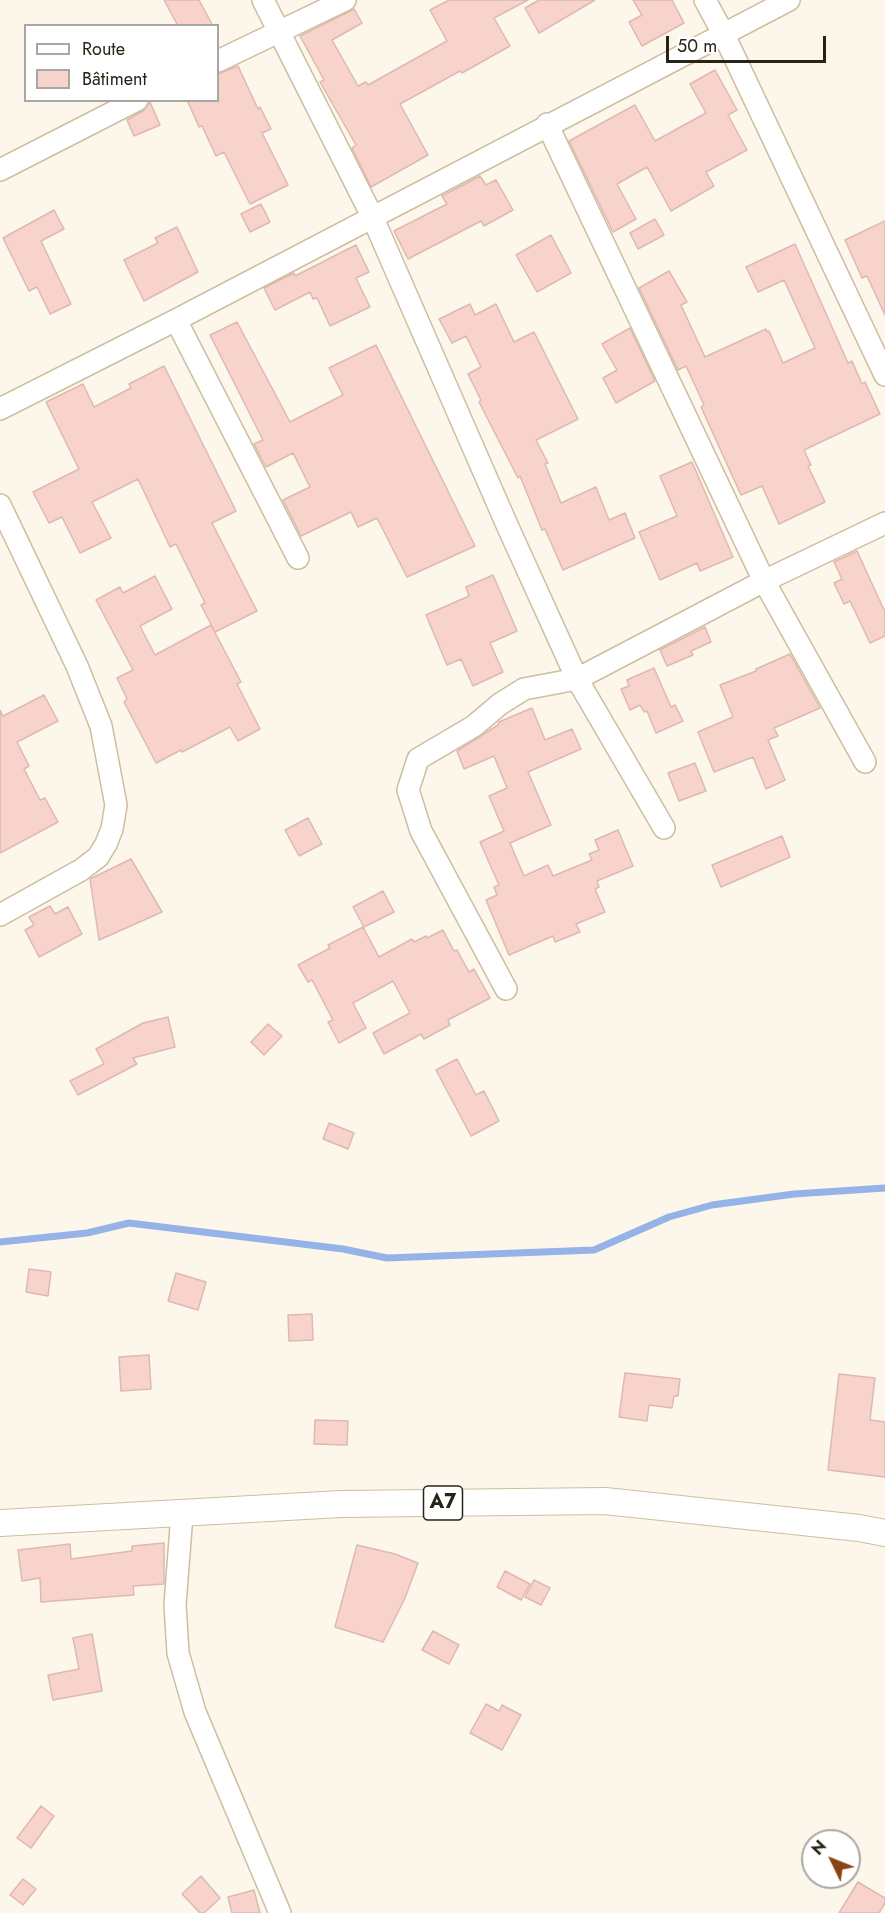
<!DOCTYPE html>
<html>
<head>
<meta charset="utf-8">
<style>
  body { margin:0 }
  #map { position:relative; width:885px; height:1913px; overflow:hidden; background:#fdf7eb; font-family:Jost,sans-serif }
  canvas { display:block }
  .legend { position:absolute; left:24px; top:24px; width:195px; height:78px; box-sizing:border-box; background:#fff; border:2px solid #a9a7a2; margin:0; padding:8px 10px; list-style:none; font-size:18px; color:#282317 }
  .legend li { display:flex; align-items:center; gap:12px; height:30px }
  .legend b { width:30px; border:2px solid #a9a7a2 }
  .north { position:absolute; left:801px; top:1829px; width:60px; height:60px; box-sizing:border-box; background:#fff; border:2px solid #a9a7a2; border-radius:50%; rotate:313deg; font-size:16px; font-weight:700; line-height:24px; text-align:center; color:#282317 }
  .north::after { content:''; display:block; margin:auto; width:21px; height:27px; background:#874316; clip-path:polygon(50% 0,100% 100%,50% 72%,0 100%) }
  .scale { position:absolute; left:666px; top:36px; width:160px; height:27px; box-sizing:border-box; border:3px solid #282317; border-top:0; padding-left:8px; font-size:18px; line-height:21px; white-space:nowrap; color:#282317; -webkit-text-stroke:4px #fff; paint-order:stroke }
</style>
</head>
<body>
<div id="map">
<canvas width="885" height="1913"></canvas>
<ul class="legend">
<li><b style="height:8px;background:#fff"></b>Route</li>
<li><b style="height:16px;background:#f8d3cc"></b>Bâtiment</li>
</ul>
<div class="north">N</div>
<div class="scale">50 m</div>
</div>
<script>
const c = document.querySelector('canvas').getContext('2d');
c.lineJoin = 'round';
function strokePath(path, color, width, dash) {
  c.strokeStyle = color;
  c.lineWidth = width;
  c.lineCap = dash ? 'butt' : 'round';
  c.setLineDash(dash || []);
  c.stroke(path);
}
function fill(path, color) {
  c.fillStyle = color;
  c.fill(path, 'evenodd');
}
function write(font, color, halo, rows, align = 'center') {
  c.font = font + ' Jost,sans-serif';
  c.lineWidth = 4.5;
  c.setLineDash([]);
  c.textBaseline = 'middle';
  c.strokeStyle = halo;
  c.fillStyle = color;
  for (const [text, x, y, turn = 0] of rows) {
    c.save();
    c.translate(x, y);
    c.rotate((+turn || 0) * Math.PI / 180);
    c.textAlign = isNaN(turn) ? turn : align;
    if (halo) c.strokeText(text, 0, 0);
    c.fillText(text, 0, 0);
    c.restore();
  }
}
const stream = new Path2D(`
  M0,1242l87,-9 42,-10 214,26 44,9 207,-8 75,-33 43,-12 82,-11 91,-6`);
const building = new Path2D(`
  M164,0h35l14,26h-35z
  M449,0h79l-34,18 16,28 -48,27 -2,-2 -60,33 28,51 -57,32 -19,-39 4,-3 -36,-63 4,-2 -24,-44 54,-27 8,14 -30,17 26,46 8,-4 2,3 79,-44 -17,-31z
  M539,0h56l-56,33 -14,-25z
  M633,0h39l12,23 -42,23 -13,-24 13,-7z
  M238,66l20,43 2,-2 11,22 -9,4 26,52 -38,19 -26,-52 -8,4 -14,-30 -3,1 -12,-27h31v-26z
  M715,70l22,40 -9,5 19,35 -41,22 8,14 -43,25 -24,-44 -30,17 19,35 -23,13 -44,-91 66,-36 20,36 51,-28 -16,-29z
  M150,102l10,23 -26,11 -7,-16 16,-9z
  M480,176l6,9 10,-5 17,30 -29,16 -3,-5 -73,38 -14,-28 53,-27 -5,-8z
  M261,204l9,18 -20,10 -9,-18z
  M54,210l10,19 -23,12 30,63 -21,10 -13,-27 -8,4 -26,-53z
  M655,219l9,16 -26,14 -8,-16z
  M885,221v94l-18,-39 -5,2 -17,-38z
  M177,227l21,45 -54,29 -20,-41 34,-17 -3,-5z
  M551,235l20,38 -34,19 -21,-37z
  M795,244l53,119 4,-2 10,23 3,-2 15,32 -76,36 7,15 -3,1 17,36 -46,22 -17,-38 -21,9 -40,-88 3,-2 -18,-39 -8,4 -39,-82 30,-17 18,31 -6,3 24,52 61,-28 1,3 2,-1 14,32 32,-15 -31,-68 -26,12 -12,-25z
  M356,245l13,27 -13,6 14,29 -40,19 -13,-28 -4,1 -3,-7 -35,18 -11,-22 30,-15 1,3z
  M470,304l5,11 21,-11 18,38 20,-10 44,87 -42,21 12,23 -3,1 16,39 35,-16 13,33 16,-7 10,25 -72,32 -18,-41 -3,1 -22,-54 -2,2 -39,-76 2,-2 -13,-26 13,-7 -15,-31 -14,7 -13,-24z
  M237,322l53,100 53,-27 -14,-27 47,-23 99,201 -68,31 -30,-59 -19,9 -7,-15 -50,24 -18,-36 27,-13 -17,-34 -27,14 -12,-23 9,-4 -53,-105z
  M630,328l25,53 -39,22 -13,-25 14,-8 -15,-26z
  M164,366l72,145 -24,12 45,88 -42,21 -14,-27 4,-2 -29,-59 -6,3 -32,-68 -46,23 19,36 -31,15 -18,-36 -13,6 -16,-31 46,-23 -33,-67 37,-18 11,23 37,-19 -2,-4z
  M692,462l41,95 -33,14 -3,-8 -37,17 -21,-48 38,-16 -17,-40z
  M857,551l28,61v24l-15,7 -20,-42 -6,3 -10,-21 8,-4 -8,-17z
  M493,575l24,56 -27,12 13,29 -30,14 -12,-27 -14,6 -21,-50 43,-19 -3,-9z
  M155,576l17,33 -32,17 15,29 56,-30 30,57 -4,2 23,45 -22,12 -8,-14 -48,25 -1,-2 -25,13 -32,-61 3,-3 -10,-21 16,-8 -37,-70 24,-13 3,6z
  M705,627l6,15 -20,9 2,4 -26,11 -7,-16z
  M790,654l30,54 -46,20 4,8 -10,4 17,40 -19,9 -13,-32 -39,15 -16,-40 35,-15 -13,-32 36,-14v-2z
  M654,668l17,39 4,-2 8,16 -27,12 -9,-22 -3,1 -4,-7 -10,5 -9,-21 8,-3 -2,-6z
  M44,695l14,26 -41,21 12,24 -5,3 16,31 5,-2 13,24 -58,31v-143l3,6z
  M532,708l13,32 27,-11 9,20 -53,23 23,53 -41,18 14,33 24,-11 5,11 39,-16 -3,-6 10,-4 -4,-10 23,-10 15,36 -36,15 2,6 -4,2 10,23 -29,12 4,8 -25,10 -2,-6 -44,19 -23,-55 11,-5 -3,-8 5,-2 -19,-43 24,-11 -15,-35 18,-8 -13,-32 -30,13 -7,-18 41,-26 1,-3z
  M695,763l11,28 -27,10 -11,-28z
  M308,818l14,26 -23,12 -14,-26z
  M782,836l8,21 -69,30 -9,-22z
  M131,859l31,53 -63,28 -9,-61z
  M383,891l11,21 -30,15 -11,-20z
  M50,906l5,8 13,-7 14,27 -43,23 -14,-27 9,-5 -5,-8z
  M363,927l16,30 33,-18 2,3 12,-6 1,2 16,-8 11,21 3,-1 12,22 5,-3 16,29 -42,22 2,5 -26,14 -3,-5 -37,20 -11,-21 37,-20 -17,-32 -40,22 13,25 -27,15 -11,-21 5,-2 -21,-40 -4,2 -10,-17 32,-17 -2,-3z
  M168,1017l7,30 -42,11 4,6 -59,31 -8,-14 34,-17 -8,-15 47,-26z
  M268,1024l14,12 -18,19 -13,-13z
  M457,1059l19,36 8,-4 15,30 -28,15 -35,-66z
  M329,1123l25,10 -6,16 -25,-10z
  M29,1269l22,3 -3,24 -22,-4z
  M176,1273l30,9 -8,28 -30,-9z
  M312,1314l1,26 -24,1 -1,-26z
  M149,1355l2,34 -30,2 -2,-34z
  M625,1373l55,6 -2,17h-4l-2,12 -23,-3 -2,16 -28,-4z
  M839,1374l36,4 -5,42 15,2v55l-57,-7z
  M315,1420l33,1 -1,24 -33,-1z
  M164,1543v41l-31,2 1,9 -93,7 -1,-24 -18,3 -4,-31 52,-6 1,15 61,-8v-5z
  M357,1545l38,9 23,9 -13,35 -22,44 -48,-15z
  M505,1571l25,13 -9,16 -24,-13z
  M534,1580l16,8 -9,17 -16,-8z
  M433,1631l26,14 -10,19 -27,-14z
  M92,1634l10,57 -49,9 -5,-25 31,-6 -6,-31z
  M486,1704l13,7 3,-6 19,10 -19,35 -32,-17z
  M41,1806l13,10 -23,32 -14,-10z
  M201,1876l19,22 -16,15h-4l-18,-19z
  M23,1879l13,10 -13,16 -13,-10z
  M858,1882l27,16v5l-6,10h-40z
  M254,1890l6,23h-28l-4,-16z`);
const minor = new Path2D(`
  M263,0l109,216 135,309 70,154 87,149
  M705,0l19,35 161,340
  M218,61l127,-61
  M547,124l217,457 101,181
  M0,170l137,-70
  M176,320l122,238
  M0,409l176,-89 613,-320
  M0,505l77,161 24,60 15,79 -4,24 -6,15 -8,13 -17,13 -81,45
  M506,989l-85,-158 -13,-41 10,-31 56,-33 26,-22 24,-15 53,-10 187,-98 121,-58
  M182,1514l-7,91 3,48 17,59 85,201`);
const major = new Path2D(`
  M0,1523l341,-19 264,-3 254,27 26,5`);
const shields = [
  [443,1503,39]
];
const shieldNames = [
  ["A7",443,1503]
];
strokePath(stream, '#96b3e8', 7);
fill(building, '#f8d3cc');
strokePath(building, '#ddb9b2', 1.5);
strokePath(minor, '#cebea1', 24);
strokePath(major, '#cebea1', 28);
strokePath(minor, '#fff', 21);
strokePath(major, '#fff', 26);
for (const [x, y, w] of shields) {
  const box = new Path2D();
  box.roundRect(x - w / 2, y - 17, w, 34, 4.5);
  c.fillStyle = '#fff';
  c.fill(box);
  strokePath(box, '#282317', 1.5);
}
write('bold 20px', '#282317', null, shieldNames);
</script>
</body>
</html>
